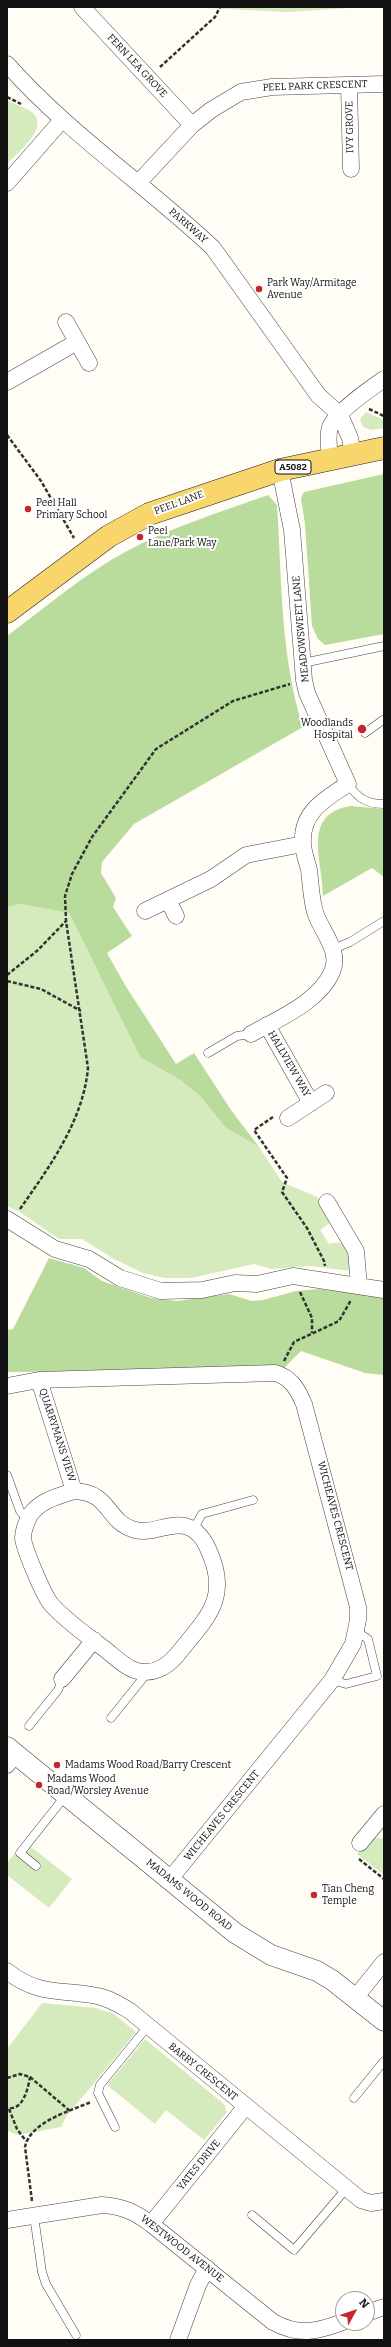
<!DOCTYPE html>
<html>
<head>
<meta charset="utf-8">
<style>
  body { margin:0 }
  #map { position:relative; width:391px; height:2347px; overflow:hidden; background:#fffdf5; font-family:Bitter,serif }
  canvas { display:block }
  .frame { position:absolute; inset:0; border:8px solid #111; pointer-events:none }
  .north { position:absolute; left:335px; top:2291px; width:40px; height:40px; box-sizing:border-box; background:#fff; border:1px solid #a0a0a0; border-radius:50%; rotate:50deg; font-size:11px; font-weight:700; line-height:16px; text-align:center; color:#111 }
  .north::after { content:''; display:block; margin:auto; width:14px; height:18px; background:#c4262e; clip-path:polygon(50% 0,100% 100%,50% 72%,0 100%) }
</style>
</head>
<body>
<div id="map">
<canvas width="391" height="2347"></canvas>
<div class="frame"></div>
<div class="north">N</div>
</div>
<script>
const c = document.querySelector('canvas').getContext('2d');
c.lineJoin = 'round';
function fill(path, color) {
  c.fillStyle = color;
  c.fill(path, 'evenodd');
}
function strokePath(path, color, width, dash) {
  c.strokeStyle = color;
  c.lineWidth = width;
  c.lineCap = dash ? 'butt' : 'round';
  c.setLineDash(dash || []);
  c.stroke(path);
}
function write(font, color, halo, rows, align = 'center') {
  c.font = font + ' Bitter,serif';
  c.lineWidth = 4;
  c.setLineDash([]);
  c.textBaseline = 'middle';
  c.strokeStyle = halo;
  c.fillStyle = color;
  for (const [text, x, y, turn = 0] of rows) {
    c.save();
    c.translate(x, y);
    c.rotate((+turn || 0) * Math.PI / 180);
    c.textAlign = isNaN(turn) ? turn : align;
    if (halo) c.strokeText(text, 0, 0);
    c.fillText(text, 0, 0);
    c.restore();
  }
}
const green = new Path2D(`
  M182,7h183l-77,5z
  M7,100c7,4 16,6 23,11 23,14 -12,41 -23,53z
  M366,412l18,8v8l-12,2 -9,-3 -3,-8z
  M20,904l49,9 71,144 40,23 20,16 25,31 34,20 23,35 35,15 13,22v4l-10,7 9,14c23,-6 22,9 22,27l-41,-5 -38,3 -18,-5 -63,14h-26l-22,-5 -29,-14 -32,-20h-23l-39,-27 -13,-6v-299z
  M46,1814l7,5 -22,28 41,32 -23,29 -42,-33v-12z
  M373,1837l11,2v36l-27,-21z
  M42,2003l54,5 18,6 22,18 -70,85 -5,10 -43,8 -11,-4v-82z
  M145,2039l79,65 3,8 -23,28 -38,-30 -11,14 -48,-39z`);
const forest = new Path2D(`
  M384,474v160l-59,11 -7,-6 -6,-13 -7,-102 -4,-26 3,-6z
  M268,495l9,10c5,74 3,151 26,222l-169,97 -32,38 -1,11 15,25 -3,9 19,29 -25,17 18,32 51,79 18,-11 37,57 28,37 -34,-20 -25,-31 -20,-16 -40,-23 -71,-144 -49,-9 -13,3v-271c39,-29 77,-62 120,-85 44,-24 94,-39 141,-56z
  M350,806l34,3v68l-12,-9 -49,28c0,-36 -22,-81 27,-90z
  M49,1258l35,10 18,13 49,17 26,3 52,-7 23,7 11,-1 33,-9 23,-2 65,8v78l-19,-2 -64,-22 -19,19 -275,2v-42l6,-1z`);
const path = new Path2D(`
  M160,67l55,-50 5,-10
  M7,97l14,7
  M369,409l15,7
  M7,435l34,46 33,57
  M7,975l31,-25 28,-29
  M7,981l34,8 40,22
  M273,1117l-19,13 33,48 -5,14 25,36 17,33 1,5
  M20,1209c30,-43 63,-88 68,-141l-22,-147 -1,-25 7,-22 20,-37 64,-88 77,-48 57,-17
  M300,1292l12,26v15
  M284,1361l10,-19 45,-21 12,-21
  M359,1859l25,20
  M30,2077l40,34
  M7,2078l13,-4 10,3c-2,12 -7,34 -23,31
  M9,2109l8,20 9,12
  M32,2201l-7,-54c5,-25 45,-36 66,-45`);
const service = new Path2D(`
  M303,663l81,-17
  M365,733l18,-13 1,1
  M348,784c10,14 18,20 36,20
  M333,949l17,-7 34,-21
  M208,1053l29,-17 14,-2
  M7,1475l13,36 8,9
  M193,1530l9,-16 51,-14
  M332,1680l14,4 31,-8 -9,-37 -12,-8
  M111,1718l37,-46
  M29,1726l29,-36 4,-11
  M36,1866l-16,-13 46,-58
  M354,2098l30,-37
  M115,2127l-17,-34 2,-8 48,-59
  M252,2215l42,35 53,-62
  M34,2216l8,56 4,12 30,51`);
const minor = new Path2D(`
  M82,7l110,118
  M7,64c61,69 139,121 206,184l105,147 22,20 10,23 3,16
  M349,85l2,84
  M7,183l55,-63
  M138,183l54,-58 19,-15 30,-18 31,-5 112,-3
  M66,322l23,41
  M7,382l70,-40
  M330,458c-1,-10 -3,-22 0,-31 6,-15 41,-39 54,-48
  M168,900l8,16
  M145,911l66,-32 35,-24 57,-11
  M267,1025l44,78
  M251,1034c27,-15 68,-32 81,-62 9,-20 -9,-39 -16,-57 -5,-14 -5,-30 -7,-45 -2,-9 -6,-18 -6,-27 -2,-31 22,-44 45,-59l-41,-91 -3,-13 -12,-150 -12,-60
  M288,1118l38,-25
  M327,1202l29,49 3,35
  M7,1219l48,30 34,10 31,19 41,13 41,-1 33,-7 22,1 36,-8 91,14
  M39,1380l35,111
  M7,1386l32,-6 236,-7c16,4 23,17 29,31l54,203v13l-5,24 -21,36 -162,199
  M74,1491c36,1 32,29 58,38 18,7 35,-7 53,-3 12,3 20,15 24,25 22,49 -4,68 -32,104 -11,13 -26,21 -43,15 -11,-4 -22,-16 -32,-23 -17,-13 -36,-26 -51,-43 -7,-8 -27,-55 -28,-66 0,-8 4,-17 7,-23 10,-15 29,-19 44,-24z
  M62,1679l32,-39
  M7,1765l9,-11
  M360,1843l24,-29
  M7,1971c31,25 54,18 90,25 12,2 23,9 33,15l231,189 10,3 13,-2
  M355,1998l29,-36
  M7,2220l95,-15c20,1 33,7 49,19l122,98c26,14 43,10 70,0
  M151,2224l95,-118
  M367,2313l17,-6
  M178,2340l20,-55 9,-17`);
const tertiary = new Path2D(`
  M7,1747l228,186 36,22 46,16 15,9 52,41`);
const primary = new Path2D(`
  M7,612l102,-76 40,-22 131,-44 104,-22`);
const markers = [
  [259,289,4,"#c4262e"],
  [28,509,4,"#c4262e"],
  [140,537,4,"#c4262e"],
  [362,729,5,"#c4262e"],
  [57,1765,4,"#c4262e"],
  [39,1785,4,"#c4262e"],
  [314,1895,4,"#c4262e"]
];
const shields = [
  [293,467,36]
];
const shieldNames = [
  ["A5082",293,467]
];
const streetNames = [
  ["FERN LEA GROVE",137,66,47],
  ["PEEL PARK CRESCENT",315,86,-2],
  ["IVY GROVE",350,127,-91],
  ["PARKWAY",188,226,41],
  ["PEEL LANE",179,503,-20],
  ["MEADOWSWEET LANE",301,629,-95],
  ["HALLVIEW WAY",289,1064,60],
  ["QUARRYMANS VIEW",57,1435,72],
  ["WICHEAVES CRESCENT",335,1516,75],
  ["WICHEAVES CRESCENT",222,1816,-51],
  ["MADAMS WOOD ROAD",189,1895,39],
  ["BARRY CRESCENT",203,2072,39],
  ["YATES DRIVE",199,2165,-51],
  ["WESTWOOD AVENUE",182,2249,38]
];
const poiNames = [
  ["Park Way/Armitage",267,283],
  ["Avenue",267,295],
  ["Peel Hall",36,503],
  ["Primary School",36,515],
  ["Peel",148,531],
  ["Lane/Park Way",148,543],
  ["Woodlands",353,723,"right"],
  ["Hospital",353,735,"right"],
  ["Madams Wood Road/Barry Crescent",65,1765],
  ["Madams Wood",47,1779],
  ["Road/Worsley Avenue",47,1791],
  ["Tian Cheng",322,1889],
  ["Temple",322,1901]
];
fill(green, '#d5ebbd');
fill(forest, '#b9dc9c');
strokePath(service, '#444', 9);
strokePath(minor, '#444', 17);
strokePath(tertiary, '#444', 21);
strokePath(primary, '#222', 23);
strokePath(path, '#333', 2.5, [4, 2]);
strokePath(service, '#fff', 8);
strokePath(minor, '#fff', 16);
strokePath(tertiary, '#fff', 20);
strokePath(primary, '#f9d66b', 22);
for (const [x, y, r, color] of markers) {
  const dot = new Path2D();
  dot.arc(x, y, r, 0, 2 * Math.PI);
  c.fillStyle = color;
  c.fill(dot);
  strokePath(dot, '#fff', 1.5);
}
for (const [x, y, w] of shields) {
  const box = new Path2D();
  box.roundRect(x - w / 2, y - 7, w, 14, 3);
  c.fillStyle = '#fff';
  c.fill(box);
  strokePath(box, '#111', 1);
}
write('bold 9px', '#111', null, shieldNames);
write('10px', '#111', '#fff', streetNames);
write('10px', '#111', '#fff', poiNames, 'left');
</script>
</body>
</html>
